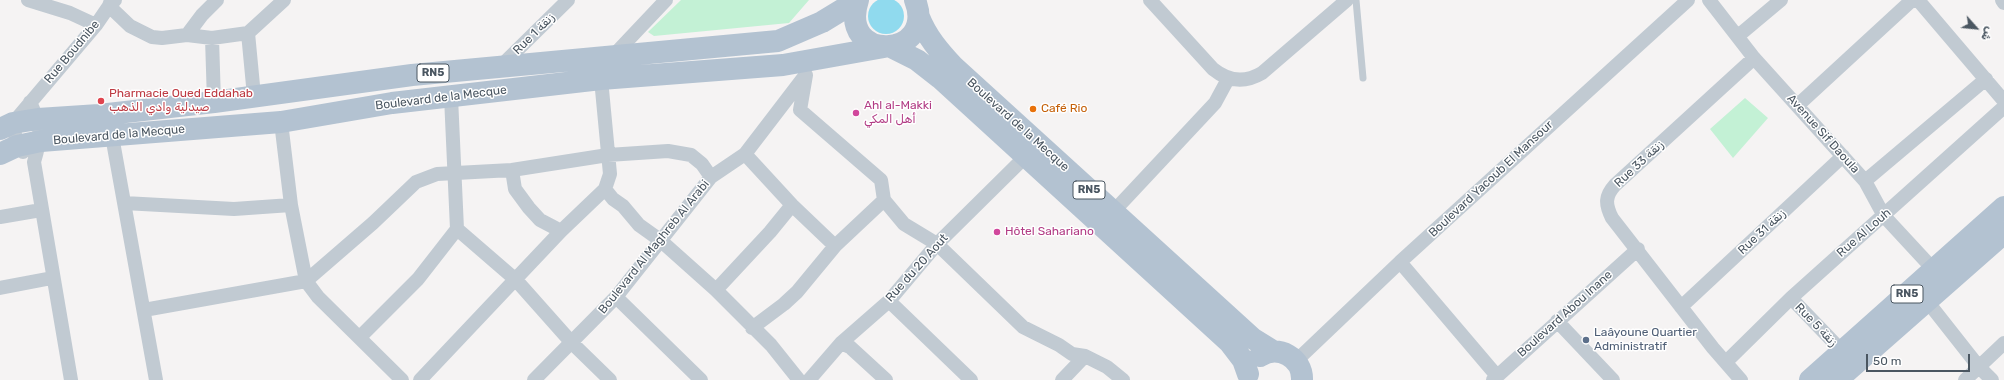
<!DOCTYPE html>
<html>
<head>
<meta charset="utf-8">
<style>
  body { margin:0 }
  #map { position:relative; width:2004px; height:380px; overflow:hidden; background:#f5f3f3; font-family:Rubik,"Noto Sans Arabic",sans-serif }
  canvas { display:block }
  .north { position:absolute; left:1956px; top:8px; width:40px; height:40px; -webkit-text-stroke:3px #fff; paint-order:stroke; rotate:117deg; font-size:11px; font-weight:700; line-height:16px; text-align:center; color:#4a5661 }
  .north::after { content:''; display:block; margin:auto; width:14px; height:18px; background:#4a5661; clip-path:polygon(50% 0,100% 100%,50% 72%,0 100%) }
  .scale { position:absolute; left:1866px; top:354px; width:104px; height:18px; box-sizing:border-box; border:2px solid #4a5661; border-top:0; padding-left:5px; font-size:12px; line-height:14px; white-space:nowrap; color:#4a5661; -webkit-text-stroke:3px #fff; paint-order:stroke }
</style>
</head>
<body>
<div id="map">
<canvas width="2004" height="380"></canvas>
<div class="north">ش</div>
<div class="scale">50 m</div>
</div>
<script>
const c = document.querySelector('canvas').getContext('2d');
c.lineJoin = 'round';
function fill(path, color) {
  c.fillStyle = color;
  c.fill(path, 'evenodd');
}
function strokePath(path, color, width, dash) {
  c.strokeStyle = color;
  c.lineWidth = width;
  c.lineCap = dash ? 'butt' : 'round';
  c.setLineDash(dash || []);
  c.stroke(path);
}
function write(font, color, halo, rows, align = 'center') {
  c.font = font + ' Rubik,"Noto Sans Arabic",sans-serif';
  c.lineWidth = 3;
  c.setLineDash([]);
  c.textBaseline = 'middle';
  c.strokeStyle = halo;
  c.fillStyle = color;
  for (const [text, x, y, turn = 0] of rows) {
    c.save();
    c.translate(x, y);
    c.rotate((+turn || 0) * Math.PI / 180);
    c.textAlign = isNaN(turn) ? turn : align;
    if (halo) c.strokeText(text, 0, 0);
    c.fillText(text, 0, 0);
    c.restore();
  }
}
const green = new Path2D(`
  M681,0h128l-20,23 -135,13 -6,-4z
  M1745,98l23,20 -35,40 -23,-29z`);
const water = new Path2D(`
  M868 16a18 18 0 1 1 36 0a18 18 0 1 1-36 0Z`);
const service = new Path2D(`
  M1356,0l7,78`);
const minor = new Path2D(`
  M28,0l42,13 26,12
  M115,0l-6,6 21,20 22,11 10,1 25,-3 25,3 36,-5
  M1150,0l63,69c16,13 32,14 49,4l85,-73
  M1709,0l45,58 111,123 19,35 50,54
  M1918,0l86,101
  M2002,0l2,3
  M187,35l15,-20 15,-15
  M1738,36l43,-36
  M212,38l2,64
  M613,56l53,-56
  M500,67l68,-67
  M806,75l-6,35 81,70 3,20 20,24 33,20 86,83 36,18 13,9 13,2 22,11 16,13
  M254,96l-6,-63 36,-33
  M30,102c12,26 12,34 4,60l37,218
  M1798,105l114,-105
  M281,122l10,83 15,76 12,16 84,83
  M112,136l44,244
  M23,152l-6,-6 -4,-23 83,-98 13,-19 2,-6
  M745,154l47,51 43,41
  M512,170l3,19 14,19 11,12 21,11
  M1865,181l121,-102
  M605,189l8,10 10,7 16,19 21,15 56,50 55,55 28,35
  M124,203l110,6 57,-4
  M1113,212l102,-109 13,-24
  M0,217l41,-7
  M457,229l59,51 56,63 38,37
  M1400,262l97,114
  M0,288l52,-10
  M716,290l54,-58 22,-27
  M616,297l85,83
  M1791,298l51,53
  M889,301l82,79
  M1927,301l52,66 13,13
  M1681,307l162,-151
  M144,310l162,-29 67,-58 43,-41 21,-8 75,-4 96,-15 60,-4 23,4 11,9 9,13
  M1557,321l56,59
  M752,328l32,-24 13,-12 38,-46 49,-46
  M360,337l58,-58 39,-50 -6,-132
  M841,343l9,4 36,33
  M1296,361l104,-99 288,-262
  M1726,362l65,-64 213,-191
  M420,380l141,-149 44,-42 5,-15 -9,-95
  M534,380l82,-83 95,-120 34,-23 59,-77
  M809,380l32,-37 48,-42 48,-57 89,-88
  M1062,380l23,-24
  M1493,380l145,-131
  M1741,380l-28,-32 -101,-130c-7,-14 -7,-22 3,-33l139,-127
  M1965,380l39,-37`);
const primary = new Path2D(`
  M858,0c-21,64 80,59 57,0
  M919,17c8,20 20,34 35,50l298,271 21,13
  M891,47l26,13 23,18 290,265 13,17 5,14
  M0,129l13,-6 25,-4 61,-4 115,-13 198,-27 366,-34 44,-19 36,-22
  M0,154l17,-8 24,-5 240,-19 111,-19 209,-24 182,-14 101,-18
  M1260,356c18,-12 43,2 42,24
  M1810,380l194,-173
  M1837,380l167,-147`);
const markers = [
  [101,101,4,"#e0444e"],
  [1033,109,4,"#e8710a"],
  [856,113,4,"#d1479c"],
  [997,232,4,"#d1479c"],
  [1586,340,4,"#5c6f8a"]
];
const shields = [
  [433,73,32],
  [1089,190,32],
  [1907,294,32]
];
const shieldNames = [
  ["RN5",433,73],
  ["RN5",1089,190],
  ["RN5",1907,294]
];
const streetNames = [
  ["Rue 1 زنقة",534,34,-45],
  ["Rue Boudnibe",72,52,-50],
  ["Boulevard de la Mecque",441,98,-7],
  ["Boulevard de la Mecque",1018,125,42],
  ["Avenue Sif Daoula",1823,134,48],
  ["Boulevard de la Mecque",119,135,-5],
  ["Rue 33 زنقة",1639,164,-43],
  ["Boulevard Yacoub El Mansour",1491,179,-43],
  ["Rue 31 زنقة",1762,232,-43],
  ["Rue Al Louh",1864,233,-41],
  ["Boulevard Al Maghreb Al Arabi",654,247,-51],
  ["Rue du 20 Aout",917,268,-48],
  ["Boulevard Abou Inane",1565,314,-42],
  ["Rue 5 زنقة",1816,325,46]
];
const healthNames = [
  ["Pharmacie Oued Eddahab",109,94],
  ["صيدلية وادي الذهب",109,108]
];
const hotelNames = [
  ["Ahl al-Makki",864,106],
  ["أهل المكي",864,120],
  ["Hôtel Sahariano",1005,232]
];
const foodNames = [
  ["Café Rio",1041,109]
];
const serviceNames = [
  ["Laâyoune Quartier",1594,333],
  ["Administratif",1594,347]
];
fill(green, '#c3f1d5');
fill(water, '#90daee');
strokePath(service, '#c1cad2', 7);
strokePath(minor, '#c1cad2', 14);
strokePath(primary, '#b3c2d1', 22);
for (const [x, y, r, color] of markers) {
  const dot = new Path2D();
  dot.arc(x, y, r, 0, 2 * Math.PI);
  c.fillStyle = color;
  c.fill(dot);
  strokePath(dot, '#fff', 1.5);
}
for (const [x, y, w] of shields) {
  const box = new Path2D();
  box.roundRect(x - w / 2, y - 9, w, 18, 3);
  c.fillStyle = '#fff';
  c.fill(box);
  strokePath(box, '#4a5661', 1);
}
write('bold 11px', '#4a5661', null, shieldNames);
write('12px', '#4a5661', '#fff', streetNames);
write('12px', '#be3a42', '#fff', healthNames, 'left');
write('12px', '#b23c85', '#fff', hotelNames, 'left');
write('12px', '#c56008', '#fff', foodNames, 'left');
write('12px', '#4e5e75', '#fff', serviceNames, 'left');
</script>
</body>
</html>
